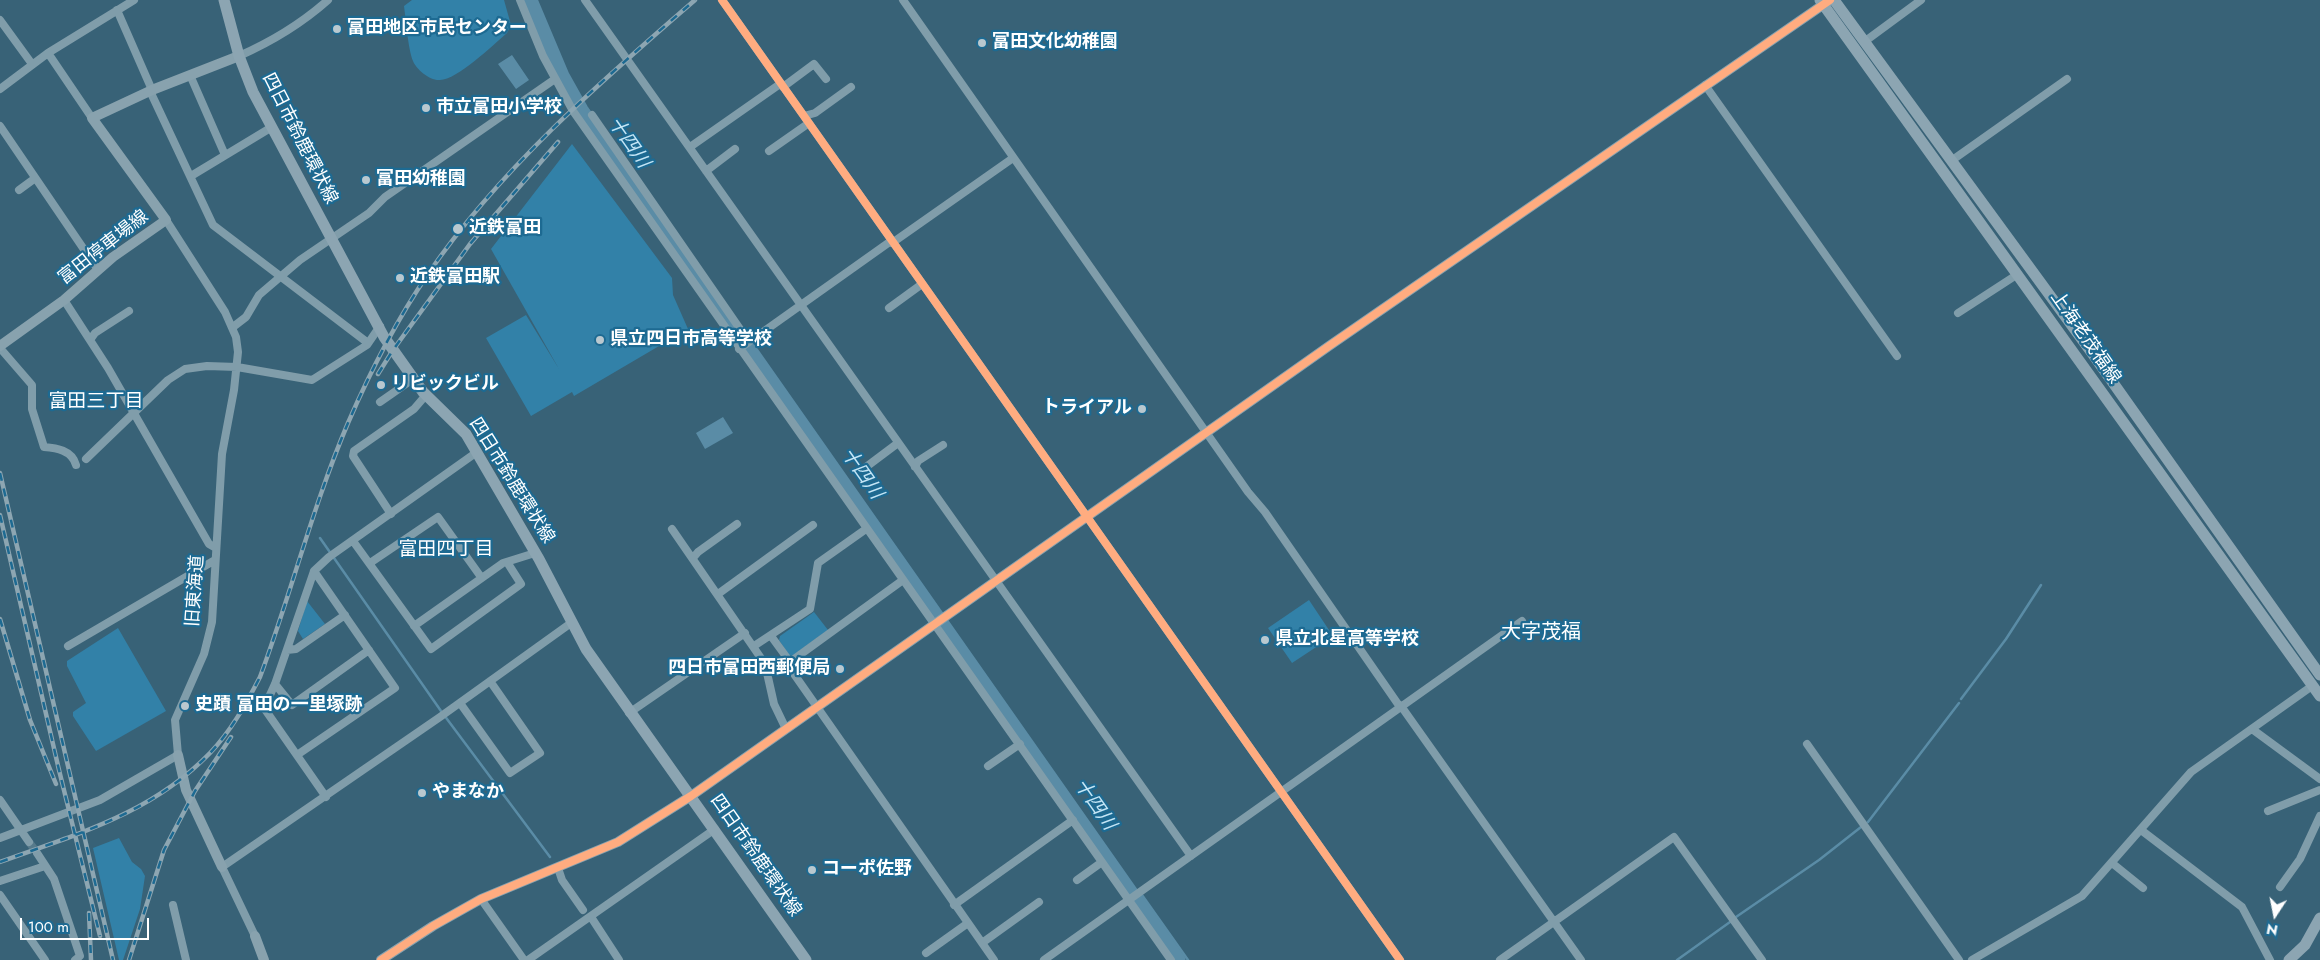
<!DOCTYPE html>
<html>
<head>
<meta charset="utf-8">
<style>
  body { margin:0 }
  #map { position:relative; width:2320px; height:960px; overflow:hidden; background:#386277; font-family:Jost,sans-serif }
  canvas { display:block }
  .north { position:absolute; left:2250px; top:890px; width:50px; height:50px; -webkit-text-stroke:4px #1d6a92; paint-order:stroke; rotate:191deg; font-size:14px; font-weight:700; line-height:20px; text-align:center; color:#fff }
  .north::after { content:''; display:block; margin:auto; width:18px; height:22px; background:#fff; clip-path:polygon(50% 0,100% 100%,50% 72%,0 100%) }
  .scale { position:absolute; left:20px; top:918px; width:129px; height:22px; box-sizing:border-box; border:2px solid #fff; border-top:0; padding-left:6px; font-size:15px; line-height:18px; white-space:nowrap; color:#fff; -webkit-text-stroke:4px #1d6a92; paint-order:stroke }
</style>
</head>
<body>
<div id="map">
<canvas width="2320" height="960"></canvas>
<div class="north">N</div>
<div class="scale">100 m</div>
</div>
<script>
const c = document.querySelector('canvas').getContext('2d');
c.lineJoin = 'round';
function fill(path, color) {
  c.fillStyle = color;
  c.fill(path, 'evenodd');
}
function strokePath(path, color, width, dash) {
  c.strokeStyle = color;
  c.lineWidth = width;
  c.lineCap = dash ? 'butt' : 'round';
  c.setLineDash(dash || []);
  c.stroke(path);
}
function write(font, color, halo, rows, align = 'center') {
  c.font = font + ' Jost,"Noto Sans JP",sans-serif';
  c.lineWidth = 4.5;
  c.setLineDash([]);
  c.textBaseline = 'middle';
  c.strokeStyle = halo;
  c.fillStyle = color;
  for (const [text, x, y, turn = 0] of rows) {
    c.save();
    c.translate(x, y);
    c.rotate((+turn || 0) * Math.PI / 180);
    c.textAlign = isNaN(turn) ? turn : align;
    if (halo) c.strokeText(text, 0, 0);
    c.fillText(text, 0, 0);
    c.restore();
  }
}
const green = new Path2D(`
  M412,0h92l7,25 -4,8c-14,12 -50,47 -67,47 -10,1 -24,-11 -27,-19 -5,-13 -7,-40 -9,-55z
  M572,144l100,134 1,17 15,34 -114,67 -2,-4 -41,24 -45,-78 40,-23 33,54 -68,-120z
  M1309,600l24,36 -41,27 -24,-35z
  M307,601l18,23 -22,15 -5,-8z
  M814,612l14,18 -36,26 -3,-1 -10,-15 1,-4z
  M118,628l48,83 -70,40 -23,-35v-4l13,-9 -19,-37v-5z
  M119,838l13,24 9,7 4,7 -5,33 -17,51h-4l-26,-112z`);
const water = new Path2D(`
  M512,55l17,25 -13,9 -18,-25z
  M723,417l10,16 -28,16 -9,-16z`);
const stream = new Path2D(`
  M320,538l121,173 109,146
  M1961,699l45,-60 35,-54
  M1868,822l91,-119
  M1142,895l46,65
  M1736,917l83,-57 42,-33
  M1677,960l53,-38`);
const river = new Path2D(`
  M530,0l32,76 19,34 597,850`);
const streetTunnel = new Path2D(`
  M29,842l8,11`);
const street = new Path2D(`
  M520,0l23,56 30,55 598,849
  M585,0l606,856
  M722,0l678,960
  M903,0l345,492 17,20 135,195
  M117,10l35,80
  M0,20l32,44
  M1864,42l57,-42
  M48,53l44,65
  M239,56c34,-15 62,-32 89,-56
  M190,75l35,80
  M1705,85l192,271
  M783,87l31,-23 12,15
  M0,89l48,-36 86,-53
  M150,91l63,134 155,118
  M592,115l157,227
  M804,116l11,-3 36,-26
  M0,126l98,144
  M690,147l90,-63
  M769,151l40,-28
  M1951,161l116,-82
  M706,171l29,-22
  M191,176l81,-49
  M19,190l15,-11
  M892,243l121,-85
  M64,300l44,68 101,176 7,4
  M889,308l33,-24
  M1958,313l60,-39
  M233,327l13,-10 13,-22 41,-35 69,-47 16,-16 170,-118
  M90,340l5,-7 34,-22
  M0,348l32,37v24l12,38c12,1 28,3 32,18
  M739,349l152,-108
  M380,402l33,-23
  M86,459l82,-79 17,-11 22,-3 30,1 75,13 55,-35 13,-19
  M866,467l32,-24
  M915,467l3,-6 25,-16
  M391,514l-38,-58 1,-5 60,-42 12,-14
  M672,529l93,135 9,40 12,25
  M353,541l78,108 90,-65 -14,-22
  M693,558l5,-6 39,-28
  M370,563l68,-46 43,60
  M718,594l95,-69
  M414,626l89,-63 32,-10
  M771,636l19,26 113,-82
  M68,646l147,-86
  M754,646l56,-37 8,-46 48,-34
  M287,650l9,-1 49,-34
  M790,662l-3,2 207,296
  M275,684l17,21 77,-55
  M460,703l50,70 30,-20 -50,-72
  M1401,706l180,254
  M629,713l116,-80
  M2252,729l68,50
  M1807,744l152,216
  M297,755l98,-67 -81,-117
  M988,766l32,-22
  M326,797l-62,-89 11,-24 39,-113 15,-14 148,-105
  M0,800l29,42
  M2268,811l52,-21
  M2141,830l101,77 28,53
  M0,838l100,-38 78,-45 -3,-35 29,-66 8,-32 10,-168 12,-64 4,-38 -2,-15 -11,-25 -59,-92
  M37,853l17,26 26,77 -5,4
  M2112,863l31,25
  M558,868l4,12 21,30
  M1077,880l25,-18
  M0,881l45,-15
  M2280,887l20,-28 20,-43
  M0,895l45,65
  M481,899l43,61
  M173,905l13,55
  M954,905l119,-85
  M591,917l28,43
  M255,936l-33,-69 218,-150 131,-94
  M982,943l57,-41
  M926,953l42,-30
  M528,960l187,-131
  M1044,960l478,-339
  M1500,960l174,-123 88,123
  M1972,960l110,-64 109,-124 121,-86`);
const secondary = new Path2D(`
  M0,346l64,-46 49,-43 53,-37 -74,-102 60,-28 87,-34
  M178,755l8,35 36,77
  M255,936l9,24
  M381,960l52,-34 48,-27 137,-57 73,-46 638,-450 501,-346`);
const primary = new Path2D(`
  M224,0l15,56 14,36 131,245 39,55 43,42 73,125 47,90 220,311
  M1820,0l500,696
  M1834,0l258,353 228,322
  M2289,960l16,-15 15,-27`);
const rail = new Path2D(`
  M378,374l15,-24 77,-106 88,-102
  M0,473l113,487
  M0,515l59,255 41,166
  M0,619l30,101 26,64
  M0,862c77,-28 151,-48 210,-109 21,-22 36,-49 50,-76 31,-83 53,-172 88,-254 22,-51 48,-102 80,-149 71,-104 172,-192 267,-274
  M89,913l2,47
  M129,960l35,-110 31,-59 36,-54`);
const cycleway = new Path2D(`
  M722,0l678,960
  M381,960l52,-34 48,-27 137,-57 73,-46 638,-450 501,-346`);
const markers = [
  [337,29,5,"#b9c8cf"],
  [982,43,5,"#b9c8cf"],
  [426,108,5,"#b9c8cf"],
  [366,180,5,"#b9c8cf"],
  [458,229,6,"#b9c8cf"],
  [400,278,5,"#b9c8cf"],
  [600,340,5,"#b9c8cf"],
  [381,385,5,"#b9c8cf"],
  [1142,409,5,"#b9c8cf"],
  [1265,640,5,"#b9c8cf"],
  [840,669,5,"#b9c8cf"],
  [185,706,5,"#b9c8cf"],
  [422,793,5,"#b9c8cf"],
  [812,870,5,"#b9c8cf"]
];
const poiNames = [
  ["富田地区市民センター",347,29],
  ["富田文化幼稚園",992,43],
  ["市立富田小学校",436,108],
  ["富田幼稚園",376,180],
  ["近鉄富田",469,229],
  ["近鉄富田駅",410,278],
  ["県立四日市高等学校",610,340],
  ["リビックビル",391,385],
  ["トライアル",1132,409,"right"],
  ["県立北星高等学校",1275,640],
  ["四日市富田西郵便局",830,669,"right"],
  ["史蹟 富田の一里塚跡",195,706],
  ["やまなか",432,793],
  ["コーポ佐野",822,870]
];
const streetNames = [
  ["四日市鈴鹿環状線",299,139,63],
  ["富田停車場線",104,248,-38],
  ["上海老茂福線",2085,338,55],
  ["四日市鈴鹿環状線",511,481,58],
  ["旧東海道",196,591,-86],
  ["四日市鈴鹿環状線",755,856,55]
];
const waterNames = [
  ["十四川",628,143,55],
  ["十四川",861,474,55],
  ["十四川",1094,805,55]
];
const neighbourhoodNames = [
  ["富田三丁目",96,402],
  ["富田四丁目",446,550]
];
const quarterNames = [
  ["大字茂福",1541,633]
];
fill(green, '#3281a8');
fill(water, '#5a8ca6');
strokePath(stream, '#5a8ca6', 2.5);
strokePath(river, '#5a8ca6', 15);
strokePath(streetTunnel, '#567a8b', 8, [8, 4]);
strokePath(street, '#809daa', 8);
strokePath(secondary, '#88a2ae', 10);
strokePath(primary, '#8ca5b2', 11);
strokePath(rail, '#8da6b2', 4.5);
strokePath(rail, '#1d6a92', 2.5, [8]);
strokePath(cycleway, '#ffac80', 8);
for (const [x, y, r, color] of markers) {
  const dot = new Path2D();
  dot.arc(x, y, r, 0, 2 * Math.PI);
  c.fillStyle = color;
  c.fill(dot);
  strokePath(dot, '#1d6a92', 2);
}
write('bold 18px', '#fff', '#1d6a92', poiNames, 'left');
write('18px', '#fff', '#1d6a92', streetNames);
write('italic 19px', '#c5e6f6', '#1d6a92', waterNames);
write('19px', '#fff', '#1d6a92', neighbourhoodNames);
write('20px', '#fff', '#1d6a92', quarterNames);
</script>
</body>
</html>
